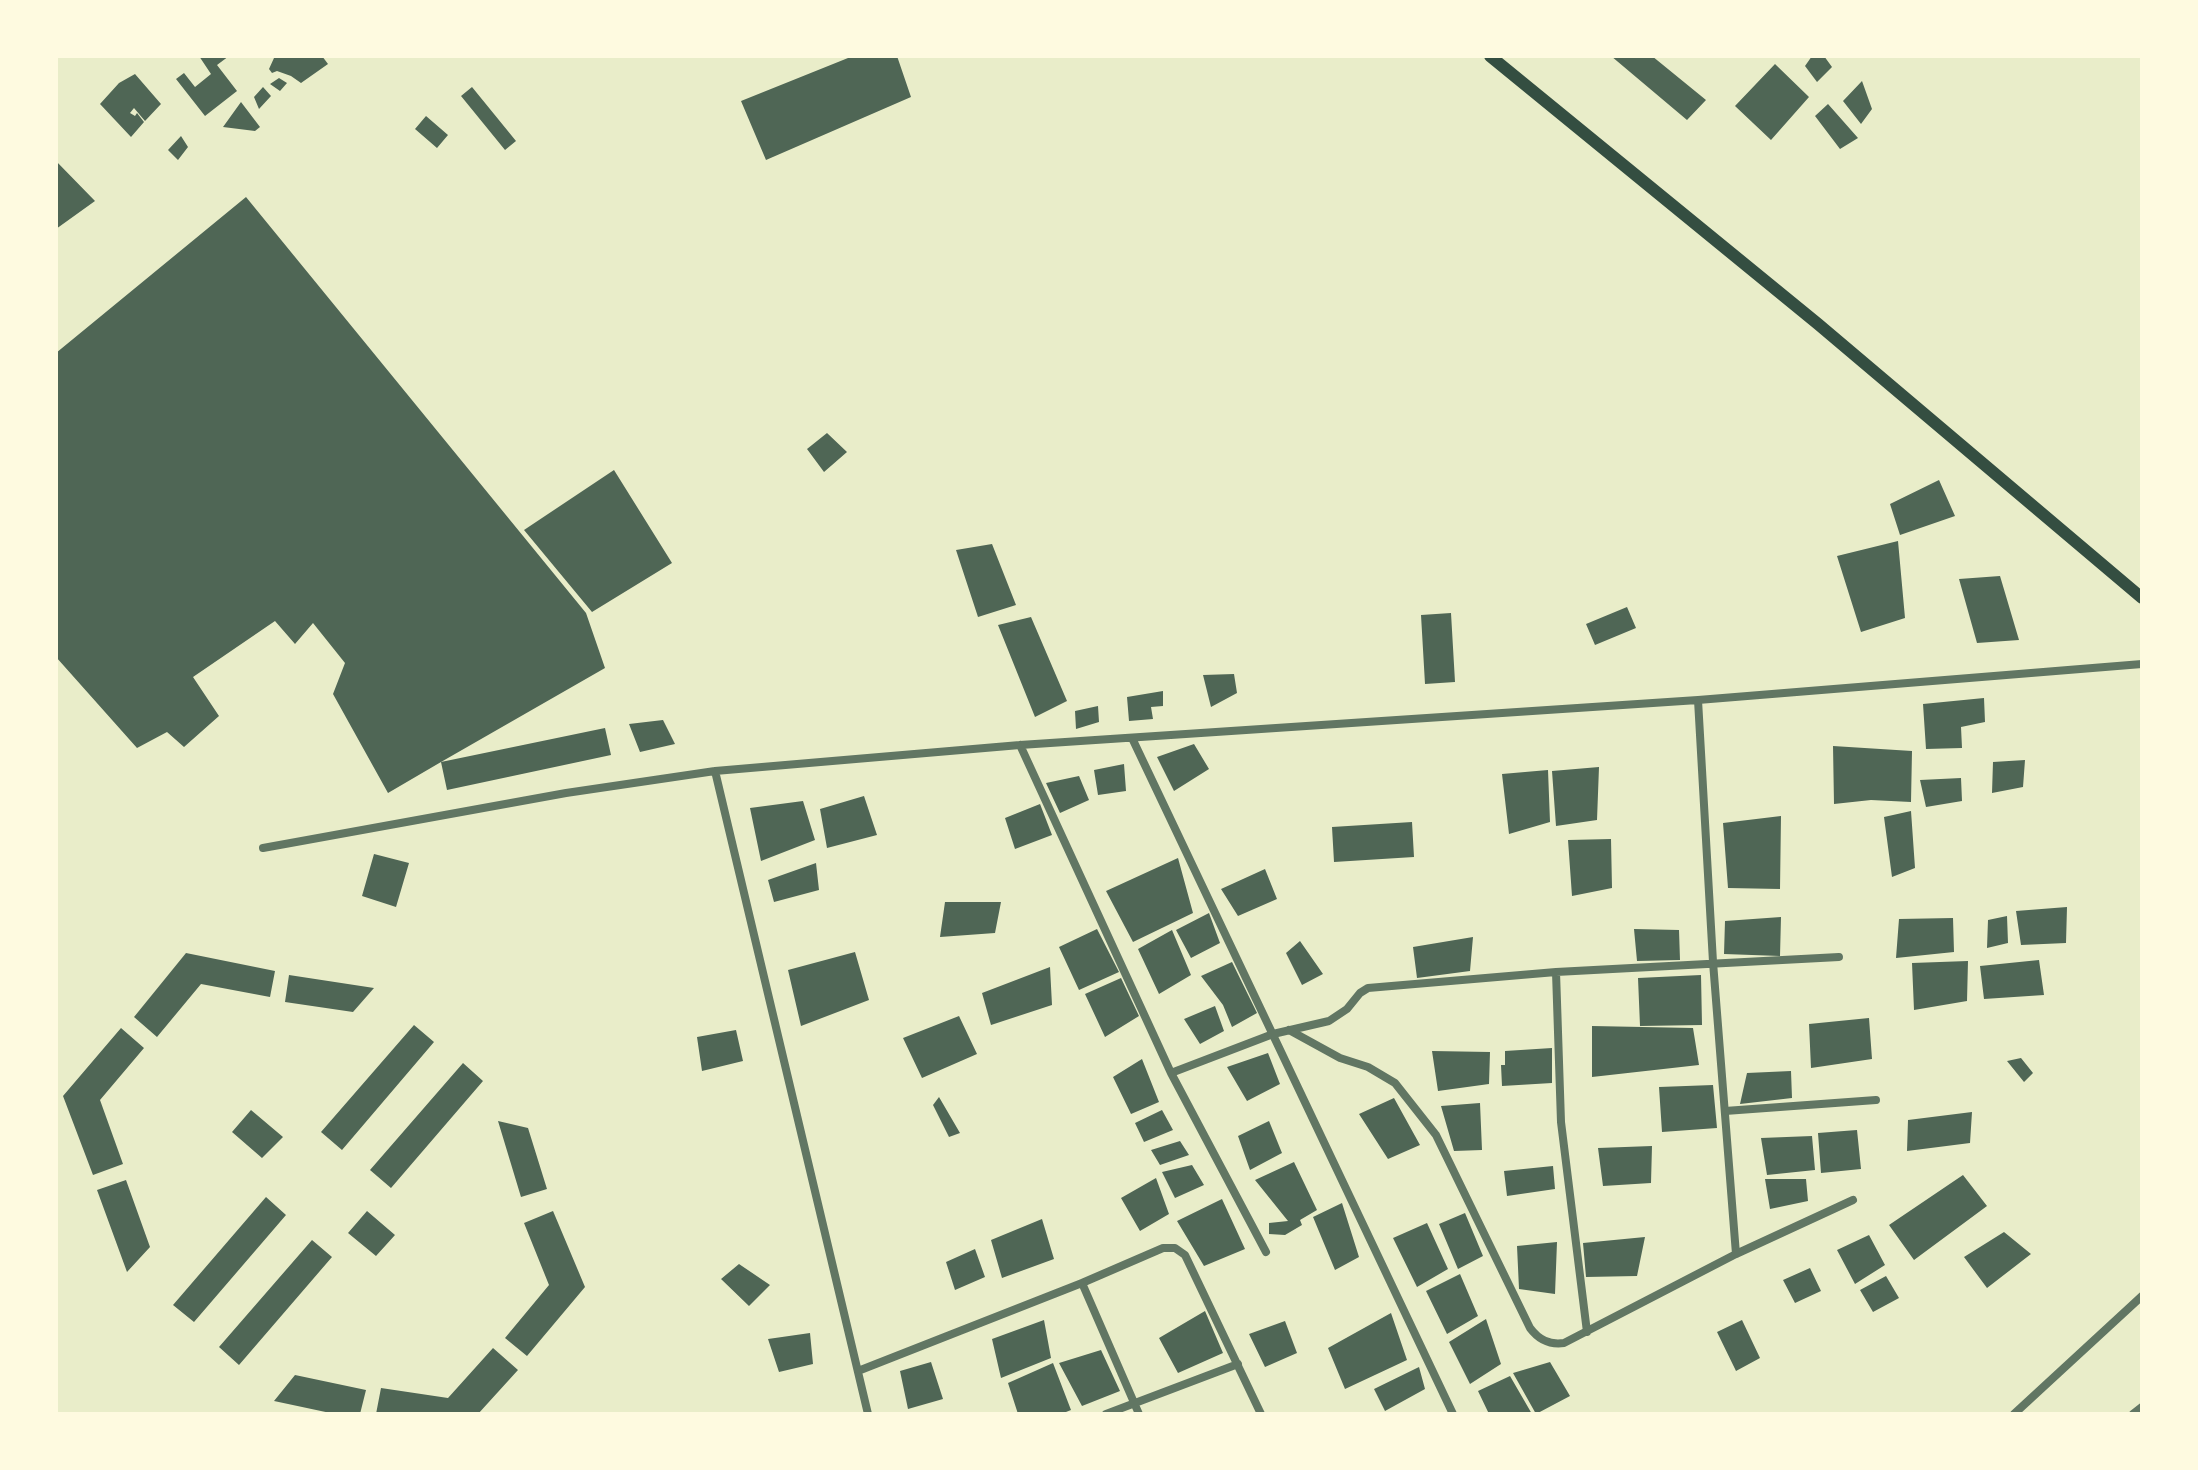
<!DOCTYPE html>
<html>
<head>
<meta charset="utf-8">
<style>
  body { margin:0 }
  #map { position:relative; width:2198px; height:1470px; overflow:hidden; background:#e9edc9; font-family:"Crimson Pro",serif }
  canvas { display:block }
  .frame { position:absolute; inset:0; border:58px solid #fefae0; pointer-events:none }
</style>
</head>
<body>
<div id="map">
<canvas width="2198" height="1470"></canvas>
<div class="frame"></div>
</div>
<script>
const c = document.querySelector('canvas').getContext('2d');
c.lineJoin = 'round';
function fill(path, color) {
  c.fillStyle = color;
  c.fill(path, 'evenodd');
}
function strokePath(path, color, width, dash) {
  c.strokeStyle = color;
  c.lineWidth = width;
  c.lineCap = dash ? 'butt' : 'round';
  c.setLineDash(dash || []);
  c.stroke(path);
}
const building = new Path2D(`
  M199,56h30l-12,9 20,26 -32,25 -29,-37 8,-6 11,14 16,-13z
  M270,56h52l6,8 -27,19 -10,-7 -14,-5 -5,2 -3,-4 5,-11z
  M853,56h44l14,41 -145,63 -25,-59z
  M1611,56h41l54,44 -19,20z
  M1812,56h12l8,11 -15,15 -12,-16z
  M1775,64l34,33 -38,43 -36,-34z
  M135,74l26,30 -16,17 -11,-13 -4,5 5,3 2,-3 7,9 -13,15 -31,-33 19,-21z
  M279,78l8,5 -7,8 -10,-7z
  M1862,81l10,28 -11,15 -18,-23z
  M263,87l8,9 -12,13 -5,-12z
  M472,87l44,54 -11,9 -44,-54z
  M241,102l19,25 -5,4 -32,-4z
  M1828,104l30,34 -18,11 -25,-33z
  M426,116l22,19 -11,13 -22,-19z
  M181,136l7,11 -10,13 -10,-10z
  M56,161l39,40 -39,28z
  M246,197l340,416 19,55 -164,94 164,-34 6,27 -164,35 -6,-28 -53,31 -55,-99 12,-31 -32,-40 -18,21 -20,-23 -82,56 26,39 -35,31 -17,-15 -30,16 -81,-91v-304z
  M827,433l20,19 -23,20 -17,-23z
  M614,470l58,93 -80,49 -68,-82z
  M1939,480l16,36 -55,19 -10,-31z
  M1898,541l7,77 -44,14 -24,-76z
  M992,544l24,61 -38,12 -22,-67z
  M2000,576l19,64 -42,3 -18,-64z
  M1627,607l9,21 -41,17 -9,-21z
  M1451,613l4,69 -30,2 -4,-69z
  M1031,617l36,84 -32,16 -37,-92z
  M1234,674l3,19 -26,14 -8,-32z
  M1163,691v15l-12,1 2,12 -24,2 -2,-24z
  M1984,698l1,24 -24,5 1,21 -36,1 -3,-45z
  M1098,706l1,16 -23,7 -1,-18z
  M663,720l12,24 -35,8 -11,-28z
  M1194,744l15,25 -35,22 -17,-34z
  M1833,746l79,5 -1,51 -40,-2 -37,4z
  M2025,760l-2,27 -31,6 1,-31z
  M1124,764l2,27 -28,4 -4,-25z
  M1599,767l-2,53 -41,6 -4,-55z
  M1548,770l2,52 -41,12 -7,-60z
  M1079,776l10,24 -29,13 -14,-30z
  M1961,778l1,23 -36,6 -6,-27z
  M864,796l13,39 -50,13 -7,-39z
  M803,801l12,39 -54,21 -11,-53z
  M1040,804l12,31 -37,14 -10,-31z
  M1911,811l4,57 -23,9 -8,-60z
  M1781,816l-1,73 -52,-1 -5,-65z
  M1412,822l2,35 -80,5 -2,-35z
  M1611,839l1,49 -40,8 -4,-56z
  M374,854l35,9 -13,44 -34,-11z
  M1178,858l15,55 -60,29 -27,-51z
  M816,863l3,27 -45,12 -6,-22z
  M1265,869l12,30 -39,17 -17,-27z
  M945,902h56l-6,31 -55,4z
  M2067,907l-1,36 -45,2 -5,-34z
  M1209,913l11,30 -29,15 -15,-28z
  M2007,916l1,27 -21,5 1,-28z
  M1781,917l-1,39 -56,-2 1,-33z
  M1953,918l1,34 -58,6 3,-39z
  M1097,929l22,43 -40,18 -20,-43z
  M1634,929l45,1 1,30 -43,1z
  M1172,930l19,45 -32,19 -21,-45z
  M1473,937l-3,34 -53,7 -4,-31z
  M1300,941l23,33 -21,11 -16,-32z
  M855,952l14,48 -68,26 -13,-56z
  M186,953l89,18 -5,26 -69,-13 -44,53 -23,-20z
  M2039,960l5,35 -60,4 -4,-33z
  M1968,961l-1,40 -53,9 -2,-47z
  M1232,962l25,51 -25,14 -9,-22 -22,-29z
  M1050,967l2,38 -61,20 -9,-32z
  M289,975l85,13 -21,24 -68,-10z
  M1701,975l1,50 -62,1 -2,-48z
  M1121,978l18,38 -34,21 -20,-43z
  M1215,1006l9,25 -24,13 -16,-25z
  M959,1016l18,38 -55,24 -19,-40z
  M1869,1018l3,41 -61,9 -2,-44z
  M414,1025l20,17 -92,108 -21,-18z
  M1592,1026l101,2 6,37 -107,12z
  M121,1028l23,20 -44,52 23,64 -30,11 -30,-79z
  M736,1030l7,31 -41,10 -5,-34z
  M1552,1048v35l-50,3 -1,-21h4v-14z
  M1432,1051l58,1 -1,32 -51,7z
  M1268,1053l12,31 -33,17 -20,-34z
  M2021,1058l12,15 -9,9 -17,-21z
  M1142,1059l17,43 -28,12 -18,-37z
  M463,1063l20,18 -92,107 -21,-18z
  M1791,1071l1,27 -52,6 7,-31z
  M1713,1085l4,43 -55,4 -3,-45z
  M939,1097l21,36 -11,4 -16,-32z
  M1394,1098l26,47 -32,14 -29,-45z
  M1480,1103l2,47 -28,1 -13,-45z
  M251,1110l32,27 -21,21 -30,-26z
  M1162,1110l11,20 -29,12 -9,-19z
  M1972,1112l-2,31 -63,8 1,-31z
  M498,1121l30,7 19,61 -26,8z
  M1269,1121l13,32 -32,17 -12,-34z
  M1857,1130l4,39 -40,4 -3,-40z
  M1812,1136l3,34 -48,5 -6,-37z
  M1180,1141l9,14 -29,10 -9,-15z
  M1652,1146l-1,37 -48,3 -5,-38z
  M1294,1162l23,48 -17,10 2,5 -17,10 -16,-1v-11l19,-2 -33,-41z
  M1192,1165l12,20 -29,13 -13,-26z
  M1553,1166l2,23 -48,7 -3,-25z
  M1963,1175l24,31 -73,54 -25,-35z
  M1156,1178l13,36 -29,17 -19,-33z
  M1765,1179h41l2,22 -38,8z
  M126,1180l24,67 -23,25 -30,-82z
  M266,1197l20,18 -92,107 -21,-17z
  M1222,1199l23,50 -41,17 -27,-45z
  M1342,1203l17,54 -24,13 -22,-53z
  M367,1211l28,24 -19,21 -28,-23z
  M553,1211l32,76 -58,69 -22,-18 44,-53 -25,-62z
  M1465,1213l18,43 -25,13 -19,-45z
  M1042,1219l12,40 -52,19 -11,-38z
  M1427,1223l21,46 -31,18 -24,-49z
  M2004,1232l27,22 -44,34 -23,-31z
  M1869,1235l16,30 -30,19 -18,-34z
  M1645,1237l-8,39 -51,1 -3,-34z
  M312,1240l20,17 -93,108 -20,-18z
  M1557,1242l-2,52 -36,-5 -2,-43z
  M975,1249l10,28 -30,13 -9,-28z
  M739,1264l31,21 -21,21 -28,-27z
  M1810,1268l11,23 -26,12 -12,-23z
  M1460,1274l18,42 -31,18 -21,-43z
  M1886,1276l13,22 -26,14 -13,-22z
  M1205,1311l18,42 -45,20 -19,-35z
  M1391,1313l16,47 -62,29 -17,-41z
  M1486,1319l15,45 -31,20 -21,-42z
  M1044,1320l7,38 -50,20 -9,-39z
  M1742,1320l18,38 -24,13 -19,-39z
  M1285,1321l12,32 -32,14 -16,-33z
  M810,1333l3,31 -34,8 -11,-33z
  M493,1348l25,22 -40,44h-102l5,-26 67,10z
  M1101,1350l19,41 -38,15 -23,-43z
  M931,1362l12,37 -35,10 -8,-38z
  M1550,1362l20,34 -34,18 -23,-41z
  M1053,1363l18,47 -10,4h-43l-10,-31z
  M1419,1367l6,22 -40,22 -11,-22z
  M295,1375l71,15 -6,24h-25l-61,-13z
  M1510,1376l22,38h-43l-11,-23z`);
const minor = new Path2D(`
  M1698,700l15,262 23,292
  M1132,738l321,676
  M1020,745l151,328 95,179
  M715,771l153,643
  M263,848l303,-55 149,-22 305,-26 678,-45 444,-36
  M1556,972l5,150 26,210
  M1289,1030l51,28 28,9 27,16 41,52 94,193c9,12 19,17 34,15l172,-89 117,-54
  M1171,1073l102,-39 56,-13 18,-12 13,-16 8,-5 188,-16 283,-15
  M1725,1111l151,-11
  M1082,1283l57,131
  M858,1371l224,-88 81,-35h12l10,7 76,159
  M1106,1414l132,-50
  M2014,1414l128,-118
  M2133,1414l9,-7`);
const secondary = new Path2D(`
  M1490,56l328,268 324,274`);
fill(building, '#4f6655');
strokePath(minor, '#617663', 8);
strokePath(secondary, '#344e41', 12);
</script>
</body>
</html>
